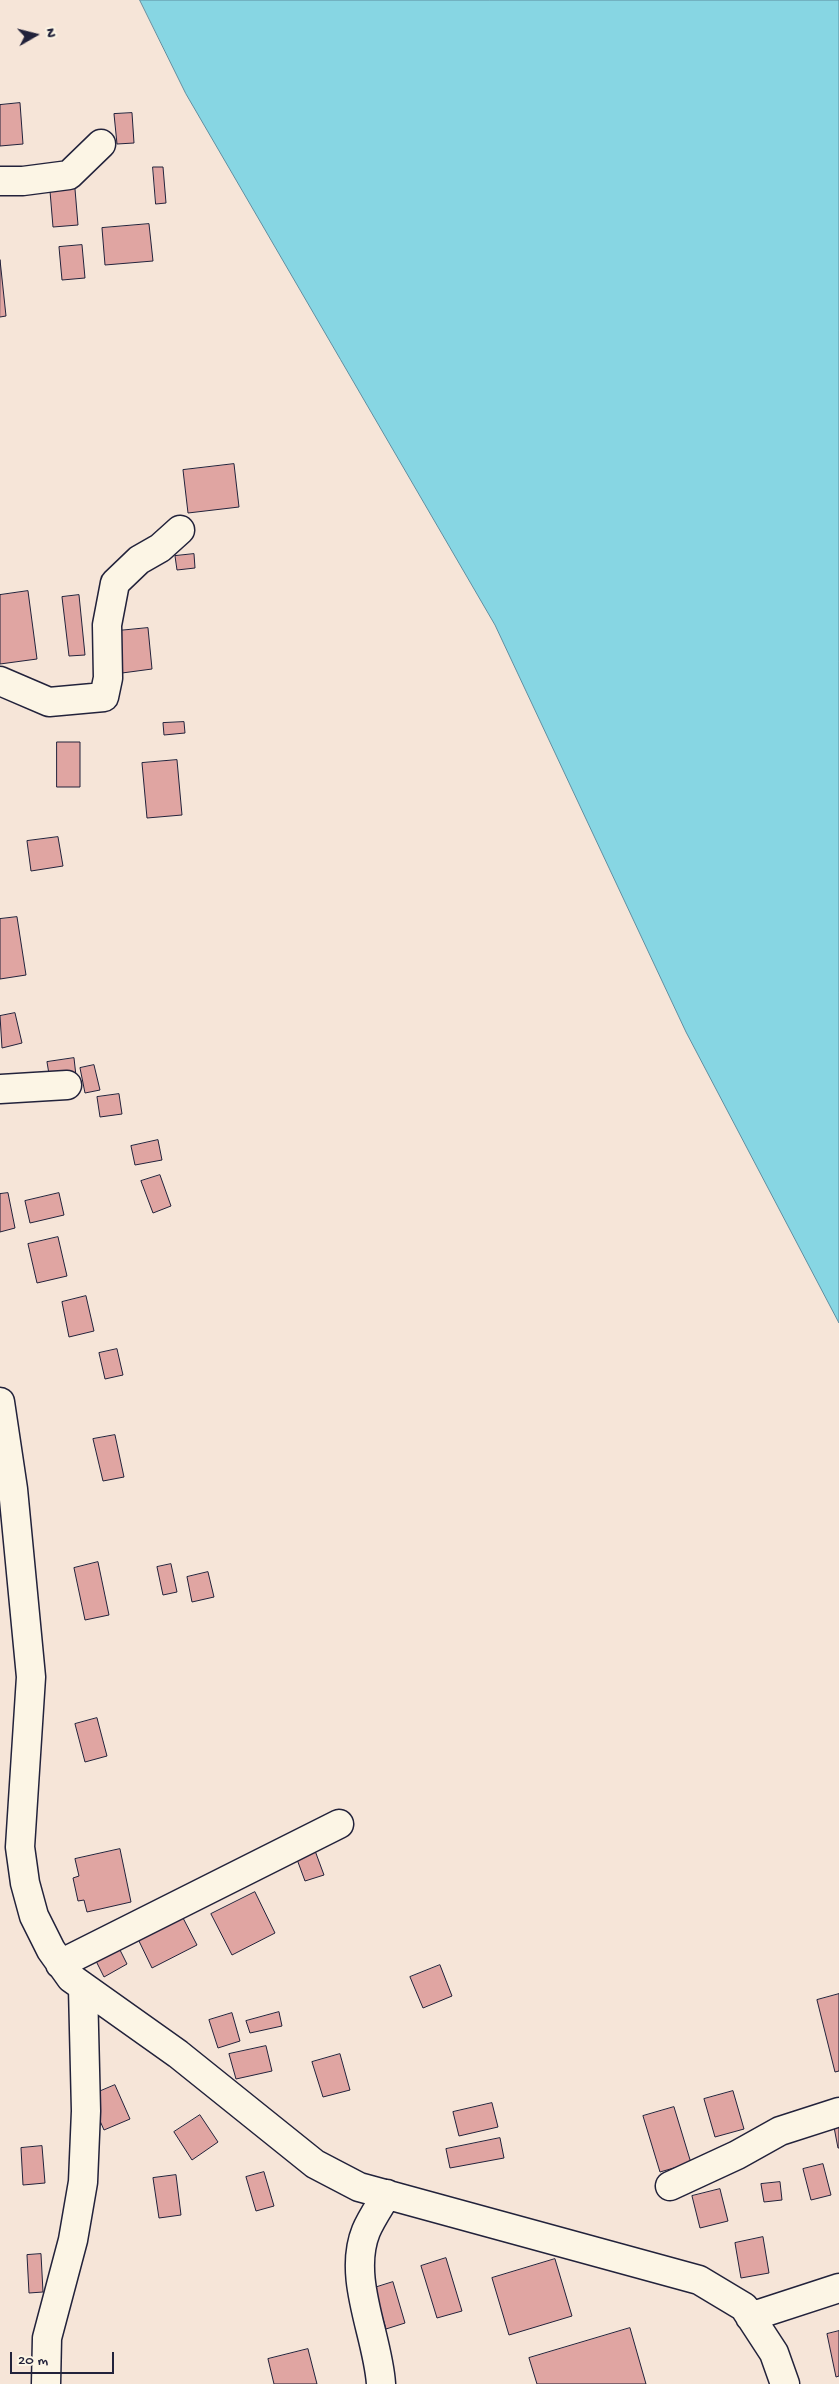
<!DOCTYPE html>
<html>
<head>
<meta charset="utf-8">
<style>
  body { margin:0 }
  #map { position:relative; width:839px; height:2384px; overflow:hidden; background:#f6e5d8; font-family:"Gochi Hand",sans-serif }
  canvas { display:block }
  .north { position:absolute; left:10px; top:10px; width:50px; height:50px; -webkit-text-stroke:4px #fcf5e5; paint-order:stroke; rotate:82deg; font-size:14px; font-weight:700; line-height:20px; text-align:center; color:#22223b }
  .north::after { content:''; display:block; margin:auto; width:18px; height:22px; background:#22223b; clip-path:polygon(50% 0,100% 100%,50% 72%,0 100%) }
  .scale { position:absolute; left:10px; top:2352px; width:104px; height:22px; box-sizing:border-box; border:2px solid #22223b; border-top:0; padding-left:6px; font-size:15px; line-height:18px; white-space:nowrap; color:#22223b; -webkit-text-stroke:4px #fcf5e5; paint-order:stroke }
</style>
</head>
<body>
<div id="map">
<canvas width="839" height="2384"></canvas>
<div class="north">N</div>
<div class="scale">20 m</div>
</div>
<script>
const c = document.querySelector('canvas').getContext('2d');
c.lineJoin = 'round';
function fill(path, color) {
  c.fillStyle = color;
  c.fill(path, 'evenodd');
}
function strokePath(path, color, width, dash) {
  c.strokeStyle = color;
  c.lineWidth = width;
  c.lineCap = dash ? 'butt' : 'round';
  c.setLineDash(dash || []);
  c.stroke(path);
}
const water = new Path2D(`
  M140,0h699v1323l-153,-291 -191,-407 -309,-531z`);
const building = new Path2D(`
  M20,103l3,41 -23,2v-41z
  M132,113l2,30 -17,1 -3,-30z
  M153,167h10l3,36 -10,1z
  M75,189l3,36 -25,2 -3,-36z
  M149,224l4,37 -48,4 -3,-37z
  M82,245l3,33 -23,2 -3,-33z
  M0,260l6,56 -6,1z
  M234,464l5,43 -51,6 -5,-43z
  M194,554l1,14 -18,2 -2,-14z
  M28,591l9,68 -37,5v-69z
  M79,595l6,60 -16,1 -7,-59z
  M148,628l4,41 -30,4 -5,-42z
  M184,722l1,11 -21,2 -1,-12z
  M57,742h23v45h-23z
  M177,760l5,55 -35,3 -5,-55z
  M58,837l5,29 -32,5 -4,-30z
  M17,917l9,58 -26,4v-60z
  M15,1013l7,30 -20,5 -2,-32z
  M74,1058l2,18 -26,4 -3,-18z
  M94,1065l6,25 -15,3 -5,-25z
  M119,1094l3,20 -22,3 -3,-20z
  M158,1140l4,20 -27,5 -4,-19z
  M160,1175l11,31 -18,7 -12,-32z
  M8,1193l7,35 -15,4v-38z
  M59,1193l5,22 -34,8 -5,-22z
  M58,1237l9,39 -30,7 -9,-39z
  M86,1296l8,35 -25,6 -7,-35z
  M117,1349l6,26 -18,4 -6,-26z
  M115,1435l9,42 -21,4 -10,-42z
  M98,1562l11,53 -24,5 -11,-52z
  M171,1564l6,28 -14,3 -6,-28z
  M208,1572l6,25 -22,5 -5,-25z
  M97,1718l10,38 -22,6 -10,-38z
  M314,1848l10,27 -19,6 -10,-27z
  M120,1849l11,53 -44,10 -3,-12 -6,1 -5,-23 6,-2 -4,-17z
  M255,1892l20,41 -43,22 -21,-41z
  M182,1916l15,29 -45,23 -14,-29z
  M116,1942l11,22 -23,13 -11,-22z
  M440,1965l12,31 -29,12 -13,-31z
  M839,1994v77l-4,1 -18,-72z
  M279,2012l3,14 -32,7 -4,-12z
  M232,2013l8,28 -22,7 -9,-28z
  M266,2046l6,25 -36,8 -7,-25z
  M340,2054l10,36 -27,7 -11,-35z
  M115,2085l15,34 -26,11 -15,-34z
  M733,2091l11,38 -29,8 -11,-38z
  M492,2103l6,24 -39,9 -6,-24z
  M674,2107l17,56 -31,9 -17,-56z
  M200,2115l18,27 -26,18 -18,-28z
  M839,2121v27h-1l-5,-26z
  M500,2138l4,20 -54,10 -4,-19z
  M42,2146l3,37 -22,2 -2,-37z
  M823,2164l8,31 -20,5 -8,-31z
  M264,2172l10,34 -18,5 -10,-34z
  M176,2175l5,40 -22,3 -6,-40z
  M780,2182l2,18 -18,2 -3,-18z
  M720,2189l8,32 -28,7 -8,-32z
  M763,2237l6,36 -28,5 -6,-35z
  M41,2254l2,38 -14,1 -2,-38z
  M446,2258l16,53 -25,7 -16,-52z
  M555,2259l17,57 -63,19 -17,-57z
  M393,2282l12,41 -19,6 -12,-41z
  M630,2328l16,56h-109l-8,-26z
  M839,2331v45l-3,1 -9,-43z
  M308,2349l9,35h-43l-6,-25z`);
const street = new Path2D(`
  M0,181h23l46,-6 32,-31
  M0,681l49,21 55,-5 4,-19 -1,-53 8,-42 24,-23 21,-12 20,-18
  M0,1089l67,-4
  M0,1402l13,87 18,188 -11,170 5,36 9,33 17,34 20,28 107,76 137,110 44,23 340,93 45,27 30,46 11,31
  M60,1964l279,-140
  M670,2186l67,-31 43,-24 59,-19
  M750,2317l89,-29
  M46,2384l1,-46 26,-98 10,-58 3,-71 -3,-123
  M381,2384c-3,-48 -34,-106 -15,-153 5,-12 14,-25 21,-37`);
fill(water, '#87d6e3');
strokePath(water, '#5f8ea0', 1);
fill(building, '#e0a5a2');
strokePath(building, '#22223b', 1);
strokePath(street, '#22223b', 31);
strokePath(street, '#fcf5e5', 28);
</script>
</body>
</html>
